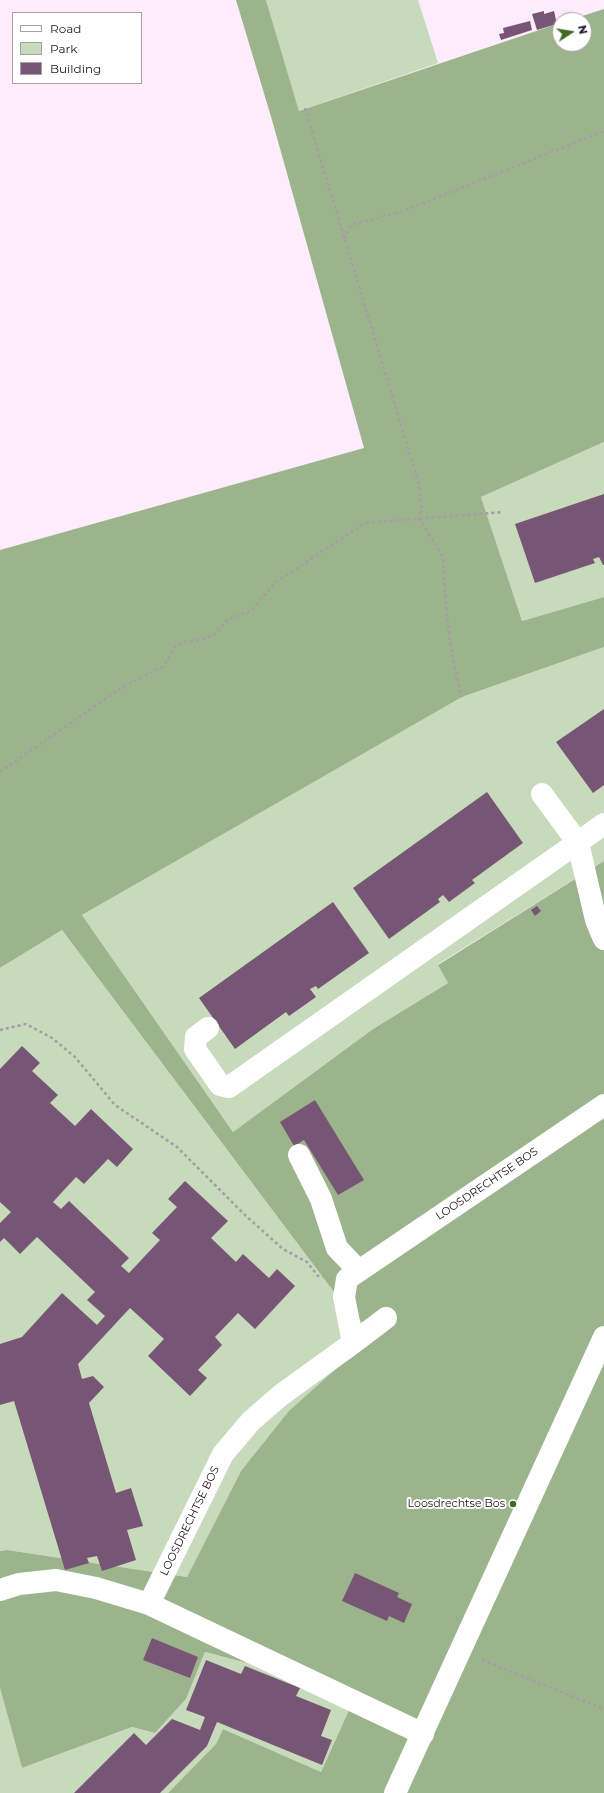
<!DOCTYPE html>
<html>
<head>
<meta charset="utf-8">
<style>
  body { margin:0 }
  #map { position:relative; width:604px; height:1793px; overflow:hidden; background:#fdecfb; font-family:Montserrat,sans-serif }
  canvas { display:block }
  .legend { position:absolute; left:12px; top:12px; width:130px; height:72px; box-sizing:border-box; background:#fff; border:1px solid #a5a1a5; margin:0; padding:5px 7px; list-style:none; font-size:12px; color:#1f151e }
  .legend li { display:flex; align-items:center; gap:8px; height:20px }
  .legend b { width:20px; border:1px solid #a5a1a5 }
  .north { position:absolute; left:552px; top:12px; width:40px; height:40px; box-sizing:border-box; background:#fff; border:1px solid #a5a1a5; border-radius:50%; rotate:78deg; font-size:11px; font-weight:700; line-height:16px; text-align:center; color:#1f151e }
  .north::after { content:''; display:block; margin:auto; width:14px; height:18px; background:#426822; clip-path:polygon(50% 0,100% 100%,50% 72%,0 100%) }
</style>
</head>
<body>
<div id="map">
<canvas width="604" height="1793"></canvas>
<ul class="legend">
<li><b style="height:5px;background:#fff"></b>Road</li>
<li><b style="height:11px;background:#c7dabb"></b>Park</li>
<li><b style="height:11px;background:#775675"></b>Building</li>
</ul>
<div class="north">N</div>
</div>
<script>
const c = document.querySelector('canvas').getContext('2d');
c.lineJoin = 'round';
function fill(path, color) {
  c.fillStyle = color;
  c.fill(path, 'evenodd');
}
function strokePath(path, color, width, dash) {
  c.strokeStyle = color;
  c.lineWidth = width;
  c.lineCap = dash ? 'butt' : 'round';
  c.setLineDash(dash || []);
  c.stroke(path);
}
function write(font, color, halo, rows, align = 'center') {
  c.font = font + ' Montserrat,sans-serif';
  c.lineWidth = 4;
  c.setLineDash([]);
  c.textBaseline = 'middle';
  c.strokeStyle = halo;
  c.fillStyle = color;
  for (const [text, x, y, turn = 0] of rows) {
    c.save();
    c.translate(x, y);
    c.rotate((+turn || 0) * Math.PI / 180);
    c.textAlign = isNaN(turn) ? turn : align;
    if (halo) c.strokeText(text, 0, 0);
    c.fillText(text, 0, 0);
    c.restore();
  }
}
const green = new Path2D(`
  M266,0h152l20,63 -139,48z
  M604,442v155l-82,24 -41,-124z
  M604,647v214l-166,103 10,19 -75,46 -140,103 -151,-217 380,-218z
  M62,930l284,378 29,26 -134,137 -54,106 -180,-27 -7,1v-583z
  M205,1652l42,11 102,47 -28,62 -98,-43 -7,15 -48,49h-168v-105l22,80 110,-41 23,6 31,-34z`);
const forest = new Path2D(`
  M236,0h30l33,111 261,-88v21h24v-24h-14l34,-11v433l-123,55 41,124 82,-24v50l-142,50 -380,218 151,217 140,-103 75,-46 -10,-18 166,-104v932h-436l48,-49 7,-15 98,43 28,-62 -102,-47 -42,-11 -19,47 -31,34 -23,-6 -110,41 -22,-80v-137l7,-1 180,27 54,-106 48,-60 86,-77 -29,-26 -284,-378 -62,38v-418l364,-102 -92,-328z`);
const building = new Path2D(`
  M544,11v3l10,-3 3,13 -20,6 -5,-16z
  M530,21l2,9 -31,10 -2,-6 5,-1 -1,-5z
  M604,494v71h-1l-4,-8 -6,2 2,4 -60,20 -20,-59z
  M604,709v76l-11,8 -37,-51z
  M487,792l36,51 -51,37 3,3 -26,19 -6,-7 -5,4 2,3 -51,37 -36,-51z
  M333,902l36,51 -51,36 -2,-3 -6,3 6,8 -27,19 -3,-4 -51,37 -36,-51z
  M537,906l4,5 -6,5 -4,-6z
  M22,1046l18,17 -8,8 26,24 -8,8 25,23 16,-17 42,40 -16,18 -9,-8 -24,25 -8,-7 -23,25 8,7 8,-8 60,57 -8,8 8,7 31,-33 -8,-7 25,-26 -9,-8 17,-18 43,40 -17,17 25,24 7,-8 26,24 8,-9 18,17 -40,43 -17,-16 -23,24 7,8 -24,25 9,8 -17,18 -42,-40 16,-17 -34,-31 -52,56 4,15 11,-3 11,11 -15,16 27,90 15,-5 12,38 -16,4 9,30 -34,11 -5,-15 -10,2 2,5 -24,7 -51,-169 -14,4v-61l22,-7 40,-44 35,32 8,-9 -18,-16 8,-8 -58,-55 -17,17 -16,-16 -4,4v-19l11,-11 -11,-10v-133z
  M315,1100l49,80 -26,15 -34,-55 -10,6 -14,-24z
  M355,1573l44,20 -2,4 15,7 -8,19 -15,-7 -2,5 -45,-20z
  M152,1638l46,19 -8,21 -47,-18z
  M206,1660l35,14 4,-8 55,22 -4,8 35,14 -10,26 11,4 -10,25 -105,-43 -10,24 -47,47h-86l60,-60 12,12 26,-26 28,11 5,-13 -19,-7z`);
const path = new Path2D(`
  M305,108l113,373 4,27 -3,10
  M344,239l7,-14 52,-14 201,-80
  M419,518l24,39 3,50 6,49 10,41
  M0,772l121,-84 43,-22 10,-18 11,-6 19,-3 12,-6 12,-14 23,-8 25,-29 89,-59 138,-11
  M0,1030l26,-6 26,14 23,19 40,48 62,42 70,70 36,32 24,13 11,14h6
  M482,1660l122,49`);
const minor = new Path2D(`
  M542,794l36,49 18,77 8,19
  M208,1028l-12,9 -1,12 25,36 9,2 375,-263
  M299,1155l22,44 16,49 22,23
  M353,1343l33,-25
  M0,1590l19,-6 37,-4 40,8 53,16 274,130
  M149,1604l74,-150 28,-33 30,-26 72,-52 -9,-46 3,-18 257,-174
  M395,1793l209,-456`);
const markers = [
  [513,1504,4,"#426822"]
];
const streetNames = [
  ["LOOSDRECHTSE BOS",487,1184,-34],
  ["LOOSDRECHTSE BOS",190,1521,-64]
];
const poiNames = [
  ["Loosdrechtse Bos",505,1504]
];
fill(green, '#c7dabb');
fill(forest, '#9cb48c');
fill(building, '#775675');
strokePath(path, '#a89aa7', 2.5, [3, 3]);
strokePath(minor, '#fff', 22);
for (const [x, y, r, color] of markers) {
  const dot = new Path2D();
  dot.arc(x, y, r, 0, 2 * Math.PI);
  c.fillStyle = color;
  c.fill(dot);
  strokePath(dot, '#fff', 1.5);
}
write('11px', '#1f151e', '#fff', streetNames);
write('11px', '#1f151e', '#fff', poiNames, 'right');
</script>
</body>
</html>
